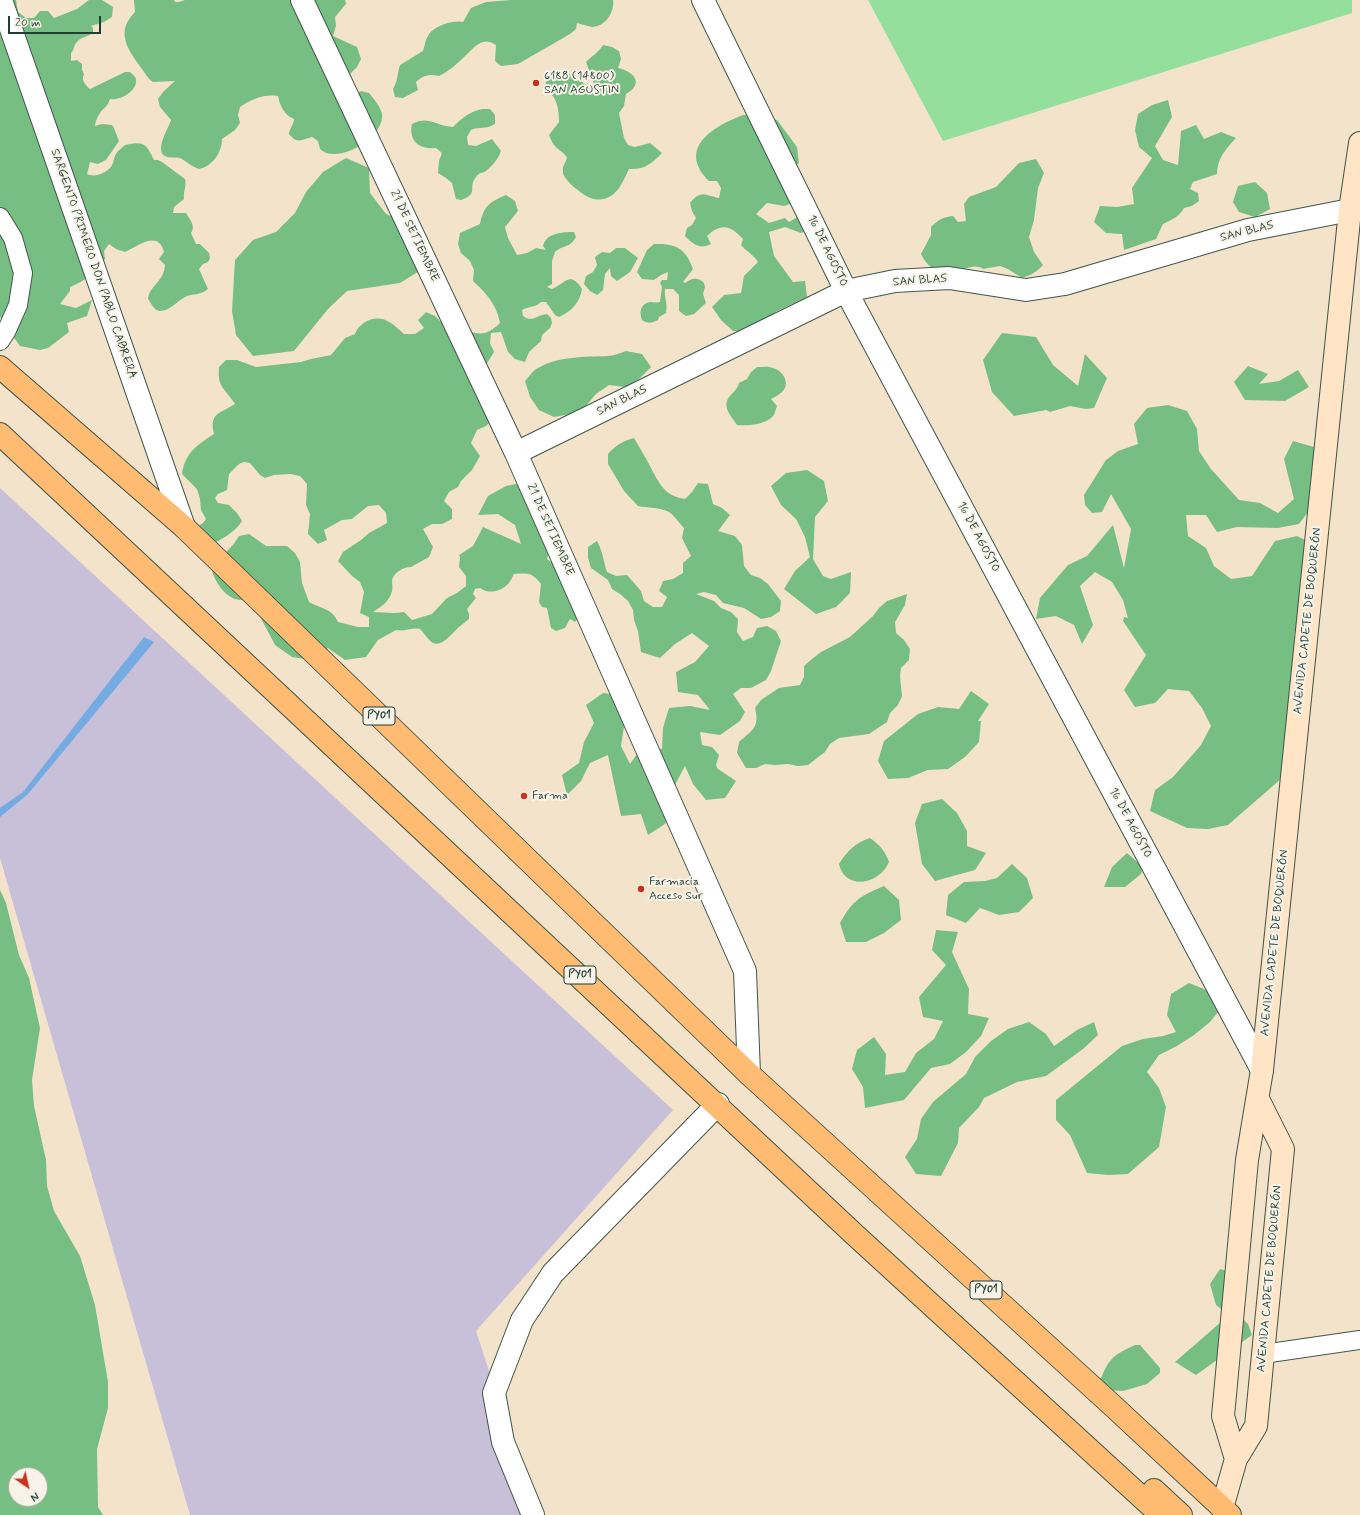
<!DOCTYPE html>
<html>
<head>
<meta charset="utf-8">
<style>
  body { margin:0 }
  #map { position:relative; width:1360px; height:1515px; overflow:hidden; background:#f4e3cb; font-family:Mynerve,sans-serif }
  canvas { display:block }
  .north { position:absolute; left:8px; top:1467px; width:40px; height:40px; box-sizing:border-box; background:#f7f3e8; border:1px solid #a1aaa0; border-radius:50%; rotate:146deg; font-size:11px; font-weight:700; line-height:16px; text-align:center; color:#1f3d34 }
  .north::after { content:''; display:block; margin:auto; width:14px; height:18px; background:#c8321e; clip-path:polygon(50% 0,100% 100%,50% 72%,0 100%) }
  .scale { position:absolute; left:8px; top:16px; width:93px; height:18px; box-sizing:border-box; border:2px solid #1f3d34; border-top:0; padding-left:5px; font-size:12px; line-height:14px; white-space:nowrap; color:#1f3d34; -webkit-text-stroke:3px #f7f3e8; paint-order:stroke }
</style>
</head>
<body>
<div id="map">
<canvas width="1360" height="1515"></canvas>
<div class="north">N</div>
<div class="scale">20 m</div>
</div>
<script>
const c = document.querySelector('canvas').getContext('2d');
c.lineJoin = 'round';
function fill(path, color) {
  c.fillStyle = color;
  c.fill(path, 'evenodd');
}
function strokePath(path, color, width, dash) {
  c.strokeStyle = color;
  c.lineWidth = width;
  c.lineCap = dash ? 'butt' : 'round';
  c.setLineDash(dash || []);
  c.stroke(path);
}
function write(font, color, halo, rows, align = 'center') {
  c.font = font + ' Mynerve,sans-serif';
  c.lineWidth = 4;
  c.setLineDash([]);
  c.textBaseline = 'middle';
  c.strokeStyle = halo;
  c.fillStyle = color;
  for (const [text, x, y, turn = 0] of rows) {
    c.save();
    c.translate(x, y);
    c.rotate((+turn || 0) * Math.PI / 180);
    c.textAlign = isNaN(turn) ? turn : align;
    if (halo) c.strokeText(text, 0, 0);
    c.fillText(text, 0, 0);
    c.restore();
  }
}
const industrial = new Path2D(`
  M0,488l673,622 -197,221 60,184h-346l-190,-657z`);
const green = new Path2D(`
  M868,0h484v13l-409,128z`);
const forest = new Path2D(`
  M0,0h16l2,12 8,6h8l6,-7h8l6,7 23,-9 12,-9h13l11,7 -1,10 -8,5 -13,4 2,2v5c-6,4 -12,4 -16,9 -4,4 -2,7 -6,11v8l6,-1 5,4v6l2,4c-3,6 1,11 6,15l35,-17h5c2,2 6,5 6,7 2,12 -16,22 -26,20 -3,9 -6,8 -10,14 -2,3 -5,9 -5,13l7,-2 10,1 2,3 5,13 -13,19 -8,4 -8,-2 -3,12c8,4 18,-1 24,-7 3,-4 2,-9 5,-13 2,-4 6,-6 9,-9 19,-4 21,-2 29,15h4l4,2 23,17c2,6 -2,13 -1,20l-10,8 -1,6h13c4,7 10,13 5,20l5,11h4l9,9 1,5 -2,4 -5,2 -4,5 9,20c-9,7 -14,4 -23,8 -8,4 -16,15 -26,14 -5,-1 -8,-8 -11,-12 1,-13 16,-17 17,-34l-6,-6 5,-7c-6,-23 -27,-5 -39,0l-9,-3 -7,-5 -5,7 1,8c-9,13 -20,22 -35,28v4l-10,13 16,4 16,-8 -5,16 -20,7 2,9 -21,16 -8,2 -20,-4 -8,-11 -2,-8 -10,-10z
  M134,0h40l1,2h4l6,-2h160l1,4 -11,13 1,9 -3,10 24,11 4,12 -4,8 -10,10 8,18 6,-4 8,2c4,5 12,14 13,21 3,23 -45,52 -62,35l-2,-8 -6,-4c-11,3 -15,7 -23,-3 0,-5 5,-10 5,-15 -10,-4 -14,-13 -16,-23 -14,-2 -26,3 -38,11l-2,8 2,8 -5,7 -13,9c0,13 -9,27 -23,30 -7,-2 -13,-8 -19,-11 -4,-1 -9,0 -13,-1 -15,-5 3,-31 4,-37l-11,-13 -2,-8 5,-7 12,-11 -22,1 -4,-3c-15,-23 -38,-43 -14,-67z
  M511,0h102c2,12 -8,27 -21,27 -5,-1 -11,-3 -15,-4l-1,6 -6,5 -52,30 -17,2 -6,-5 1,-16c-14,-10 -22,3 -32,12 -7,7 -16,15 -25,19 -10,-2 -15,-1 -23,6l2,8 -15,8 -8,-1 -2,-8c5,-8 4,-15 7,-24l23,-14c2,-5 2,-11 5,-15 5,-10 25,-16 35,-14l8,-14 15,-6z
  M603,45l9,2 7,4 2,8 -3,9c17,4 26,16 8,26l-2,12 -5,7 5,25 4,7 7,2 15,-4 12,10c-10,10 -17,17 -33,16 -2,4 -4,9 -7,14 -8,16 -24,22 -39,11 -8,-6 -15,-11 -20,-20v-7l4,-9c-2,-5 -6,-6 -9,-9 -5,-4 -7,-9 -9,-14l10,-13c0,-14 -2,-26 -15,-34l3,-8c20,-12 21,-7 38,4h9l-8,-22c6,-6 13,-10 17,-17z
  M1168,100l4,17 -17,29 8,14 15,5 3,-34 15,-6 8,14 17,-7 15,6c-10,11 -19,20 -19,36l-24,8 -3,7 8,4 1,8 -7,5 -8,2c-5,9 -11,11 -21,16l-7,15 -32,11 -2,-16 -16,-1 -12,-11 6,-16 17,1 17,-3 -2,-16 20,-30 -13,-11 -4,-17 3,-16 14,-9z
  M482,109h8l5,6v9c-10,6 -14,2 -24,6l-4,7 1,8 8,1 16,-7 9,12c-3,8 -8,14 -15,20 -3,2 -8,2 -10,6 -9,11 4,16 -15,23l-5,-1 -4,-16 -6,-5 -8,-5 1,-12 3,-8 -6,-5c-16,2 -28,-7 -24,-24 16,-9 24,2 41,3 9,-9 16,-15 29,-18z
  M743,115h17l17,5 20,27 2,16 -13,10 13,28 -15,5 -17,-3 -11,11 13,9 16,-5 4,4 14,-8 12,12 -14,7 -16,-6 -16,5 5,24 19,26 12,-1 2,16 -30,14 -27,21 -17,-1 -12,-11 -9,-13 12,-12 17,-2 3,-17 14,-14c-4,-7 -11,-10 -17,-17l2,-6c-13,-14 -22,-16 -36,-3l4,8c-10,6 -19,0 -26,-8l2,-8 5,-3 4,-7 -4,-7 -2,-8c10,-13 15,-8 29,-5l2,-10 -4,-7h-8c-33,-33 5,-55 34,-66z
  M346,158l23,10 1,25 16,21 23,10 12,46 -21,13 -53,8 -19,18 -34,42 -41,5 -17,-21 -4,-24 3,-51 18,-20 23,-8 19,-19 11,-21 17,-20z
  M1036,159l8,14 -6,15 -4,32 -5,17 5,15 9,13c-6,7 -12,10 -21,13l-14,-9 -8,-3 -17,3c-8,-6 -19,1 -28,3l-6,-6c-13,9 -22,0 -28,-12l10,-19v-8c7,-7 12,-10 22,-11l5,6 8,-1 -2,-17 5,-7 27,-10 23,-24z
  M1255,182l12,11 3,16 -15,8 -16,-5 -6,-10 5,-16z
  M506,195l9,6 3,10 -13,16 3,11 9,17 10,-2 9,-5 10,2 -3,-4c3,-13 19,-14 31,-14l2,5c-7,12 -12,7 -21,15l-3,9v23l-5,3 5,2c13,-5 18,-19 30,0 -2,13 -10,22 -23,28l-4,-2 -9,-13h-5c-6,6 -12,4 -19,8l1,6c9,7 14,-1 24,-2l4,4 1,5 -2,5 -8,7 -1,6 -12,11 -4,10 -10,-3 -7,-7 -7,-20 -10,1 -1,10 4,9 -11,18 10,49 -7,7 -9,4 -6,13 9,13 -8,14 -11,11 -3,6 -9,5 -5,9 8,8v10l-10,5h-10l-9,5 10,18 -4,10 -18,10c-8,0 -18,6 -19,14 0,3 1,7 0,10 -2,10 -11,16 -19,21 10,0 20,2 31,0l8,8 20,-6 15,-16 10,-5 9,-7v-10l-7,-9 1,-10 -1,-2 14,-9 10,-19 38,17 -6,-19 -17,-11 -20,1 10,-19 18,-10 20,-4 24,66 -3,11 4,3 21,-2 5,2 2,9 3,4 -2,41 -5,6 -5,-3 -5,9 -9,3 -5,-3 -4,-20 -5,-1 -3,-5 2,-18c-9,-12 -13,-11 -27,-10 -1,2 -3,6 -5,9 -7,8 -20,12 -29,5l-5,1 -2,5 3,4 -9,11 2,5v5c-3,3 -7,5 -10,8 -6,5 -16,20 -26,16 -4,-2 -9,-10 -13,-14 -8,-2 -16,3 -24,1l-18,10 -12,17 -21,3 -17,-12 -16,12 -20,-3 -17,-12 -19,-36 -6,-2 -7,-7c-17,1 -29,-19 -32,-33l22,-22 6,-9 10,-2 17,12h21l8,7 5,9 2,21 7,19c12,7 23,6 29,20l20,5h11v-10l-9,-4 4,-21 -4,-10 -8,-6 -14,-15 5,-9 18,-12 8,-7 18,-10 -1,-10 -7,-8 -11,1 -16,13 -10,1 -18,10 3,10 -9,4 -10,-10 2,-20 -4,-9 1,-21 -7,-8 -10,-2 -16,1 -9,3 -5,-3 -10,-12 -6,-1 -5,2 -10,10 -2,16 -9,4 -3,4 3,5 11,2 8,8 5,8c-8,13 -22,18 -34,26l-19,-15 14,-9 3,-4 -5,-9 -1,-11 -3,-10 -15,-15c3,-21 15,-29 32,-40 -5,-21 5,-20 21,-30 -10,-16 -18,-16 -16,-37l7,-7h11l19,7 45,-5 10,-3 20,-4 14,-17 10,-4c5,-13 22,-20 34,-12 6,3 10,8 15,12h11l9,-6 -6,-8 8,-8 9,4 8,8c25,0 34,22 57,-1 -3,-18 -14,-30 -27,-42l1,-11 -4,-9 -9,-8 -3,-9 2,-11 20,-9c4,-18 9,-22 26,-29z
  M654,244c21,-1 32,4 39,25l-10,13 2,1c7,-5 13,-6 19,0l1,4 -2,7 3,9 -12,11 -8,2 -7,-5v-16l-6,-6h-8c-1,9 3,14 1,24l-7,4 -1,3c-6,3 -10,4 -16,0 -3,-8 -2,-16 8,-18 3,0 7,1 10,0l2,-15 -2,-4 2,-3h5l1,-8 -7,3 -7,5 -12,-1 -5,-7 10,-22z
  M616,248h9l13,10 -8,14 -13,9 -6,-5 -1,-8 -5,6 -2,16 -6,5 -7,-4 -6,-7 2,-8 7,-4 4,-7 -2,-8 7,-5 8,1z
  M1002,333l34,4 17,28 25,21 7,-32 22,24 -13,30 -8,1 -16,-3 -20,6 -4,-2 -32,6 -22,-24 -9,-32z
  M626,351l16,3 9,13 -12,12 -14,8 -16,-2 -13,9 -11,13 -14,7 -17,3 -15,-7 -9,-13 -5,-16c4,-4 8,-11 13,-13 20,-12 47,-11 70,-12 5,0 12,-3 18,-5z
  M1248,366l20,8 -9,10 20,-3 19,-11 11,17 -24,14 -40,-1 -11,-18z
  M757,367c6,0 11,-1 16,1 4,1 8,4 10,7 8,13 -2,19 -12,24l6,7c-1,3 -2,6 -3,9 -8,10 -26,11 -37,10 -6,-9 -16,-19 -7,-29 4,-5 7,-6 9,-13l8,-4 4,-7z
  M1168,405l19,6 10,18 2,22 12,18 28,31 21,3 18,10 16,-14 -10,-40 9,-18 21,6 3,21 -6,40 -12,16 -21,4 -41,-1 -20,5 -11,-17h-20l2,21 18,12 8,18 17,13 21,-3 23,-35 22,-5 18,9 -15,69 -6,20 11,124 -77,67 -20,4 -21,-1 -37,-17 5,-21 18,-13 28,-32 10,-19 -9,-18 -13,-17 -21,-2 -13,14 -20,4 -11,-17 22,-35 -23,-34 1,-4 4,1 -5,-18 -11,-18 -17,-10 -15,14 13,39 -11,19 -8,-19 -18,-9 -20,3 4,-21 28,-33 19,-9 26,-31 11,43 7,-39 -20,-35 -9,18 -10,1 -7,-8 -1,-10 22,-35 12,-9 20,-7 -4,-20 13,-16z
  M634,438c5,9 11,18 16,28 9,17 14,30 35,33l7,-7 6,-9 10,1 5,20 9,4 8,7 -12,16 17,5 7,9 2,21 7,9 9,3 8,6 13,17 -1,10 -9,6 -10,2 -17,-11 -21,-5 -7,-8 -12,-3 -8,2 18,7 7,7 10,4 7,7 -1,13 6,9 10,-4 4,-9 10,-2 9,5 5,10 -10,30 -5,9 -15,8h-10l-8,6 12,18 -5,9 -20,14 -20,-3 2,13 10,2 7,8 -3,10 2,4 18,12 -11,17 -19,2 -13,-16 -8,-18 -9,17 -4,21 -7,20 -17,11 -7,-21 -20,2 -13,-61 -18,8 -9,18 -14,14 -5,-20 17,-12 5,-21 10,-19 -8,-18 17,-12 21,3 14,15 -14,15 -3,20 9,18 12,-17 20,2 1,-21 6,-20 21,-2 20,4 -12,-15 -20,-3 -2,-20 19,-10 14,-16 -17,-13 -17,11 -15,14 -19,-6 -3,-21 -4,-11 -1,-10 -5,-9 -8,-7 -8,-5 -4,-9 -17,-12 -3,-10v-11l9,-6c6,11 6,19 10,31l9,4 11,-1 14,16 3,10 9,6h9l5,-10 -8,-6 4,-10 10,-2 10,-6v-10l8,-7 -9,-18 2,-10c-4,-4 -11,-14 -15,-16 -9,-5 -22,-4 -31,-6l-14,-15 -16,-27v-10c8,-9 15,-13 26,-16z
  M807,470l17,11 4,20 -13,16 -2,42 10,17 8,3 20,-7 -1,21 -14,14 -20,7 -32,-25 11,-18 15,-14 -5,-20 -9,-18 -15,-14 -10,-19 15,-13z
  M907,594l-2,11 -10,17 1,11 8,7 6,9 -1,11 -8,8 -1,8 2,20 -4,9 -8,8 -3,9 -18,12 -30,4 -9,6 -5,8 -17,13 -10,1 -10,-2 -13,1 -10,-1 -9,4h-10l-9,-15 2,-11c13,-12 21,-14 16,-34l6,-8 18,-12 21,-3 4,-8v-11l8,-7 9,-7 29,-15 23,-21 6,-8 8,-7z
  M971,691l18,13 -11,17h3l-2,21 -14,15 -17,12 -20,1 -20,8 -20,1 -10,-18 6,-20 34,-27 20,-7 21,2z
  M942,799l15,14 10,18v15l19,7 -11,17 -40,11 -13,-17 -7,-41 7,-19z
  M870,838c10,7 15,13 19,24 -1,2 -3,6 -5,8 -13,16 -40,17 -45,-6 8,-13 16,-21 31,-26z
  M1127,853l16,14 -2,7 -16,13h-21l8,-20z
  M1012,864l15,14 6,20 -14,14 -20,3 -19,-7 -14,15 -20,-8 2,-20 16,-13 21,-1 12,-3z
  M884,886l15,14 2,20 -17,13 -18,9h-20l-6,-19c13,-23 20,-27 44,-37z
  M0,890l6,13 13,52 10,23 11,50 -8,52 2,26 12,54 1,26 7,25 26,45 15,49 13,77v26l-11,41 1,58 5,8h-103zM16,1475h24v24h-24z
  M936,930l22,2 -6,20 17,37 -1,25 21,4 -8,18 -15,16 -16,12 -19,4 -27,32 -39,8 -2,-21 -11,-18 5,-19 17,-13 12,17 -1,21 20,-3 11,-19 18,-14 9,-18 -20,-4 -4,-20 27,-32 -14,-15z
  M1189,983l20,8 13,16 -12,15 -16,13 -17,11 -18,9 -12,17 12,16 7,19 -7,40 -31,27 -20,1 -21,-2 -17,-38 -14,-15v-20l66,-54 21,-7 20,-3 13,-4 -9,-17 4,-21z
  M1029,1022l17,12 8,12 23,-16 17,-8 4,13 -15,14 -37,27 -29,6 -33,16 -5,9 -20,21 -1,15 -17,33 -25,-2 -11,-17 12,-18 4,-20 12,-17 33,-28 9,-17 16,-16 17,-12z
  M1220,1269l24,6 3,13 -20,10 11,16 10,10 4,11 -56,40 -21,-13 54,-47 -13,-10 -6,-21z
  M1135,1345h5l20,23v5l-13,11 -24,7 -22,-1 -2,-7c10,-24 12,-27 36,-38z`);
const water = new Path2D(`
  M144,637l10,5 -126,152 -28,23v-9l23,-16z`);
const service = new Path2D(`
  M0,217l13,21 10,35 -5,32 -12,27 -6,9
  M1263,1354l97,-14`);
const minor = new Path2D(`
  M1,0l183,527
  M302,0l214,453 229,518 4,103
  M703,0l143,291 416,779
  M516,453l330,-162 49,-10 54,-3 77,12 39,-6 183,-54 102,-20
  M533,1515l-30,-73 -9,-49 28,-73 31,-47 165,-169`);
const secondary = new Path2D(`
  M1236,1459l-13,-43 24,-256 15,-90 88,-860 10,-67
  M1222,1508l14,-49 20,-33 27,-277 -25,-50`);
const trunk = new Path2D(`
  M0,367l184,160 565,547 364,332 117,109
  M0,434l855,801 306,280
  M1154,1490l27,25`);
const markers = [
  [536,83,4,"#c8321e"],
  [524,796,4,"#c8321e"],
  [641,889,4,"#c8321e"]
];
const shields = [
  [379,716,32],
  [580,975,32],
  [986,1290,32]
];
const shieldNames = [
  ["PY01",379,716],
  ["PY01",580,975],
  ["PY01",986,1290]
];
const poiNames = [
  ["6188 (14800)",544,76],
  ["SAN AGUSTIN",544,90],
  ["Farma",532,796],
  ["Farmacia",649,882],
  ["Acceso Sur",649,896]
];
const streetNames = [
  ["SAN BLAS",1247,232,-14],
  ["21 DE SETIEMBRE",414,236,65],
  ["16 DE AGOSTO",827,251,64],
  ["SARGENTO PRIMERO DON PABLO CABRERA",93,264,71],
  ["SAN BLAS",920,281,-4],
  ["SAN BLAS",622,401,-26],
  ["21 DE SETIEMBRE",550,530,66],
  ["16 DE AGOSTO",978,537,62],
  ["AVENIDA CADETE DE BOQUERÓN",1308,621,-84],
  ["16 DE AGOSTO",1130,823,62],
  ["AVENIDA CADETE DE BOQUERÓN",1275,943,-84],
  ["AVENIDA CADETE DE BOQUERÓN",1270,1279,-85]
];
fill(industrial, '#c8bfd8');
fill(green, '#94df9b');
fill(forest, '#77be83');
fill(water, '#75abe3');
strokePath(service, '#3f564b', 20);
strokePath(minor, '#3f564b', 24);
strokePath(secondary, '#3f564b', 24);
strokePath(trunk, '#3f564b', 24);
strokePath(service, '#fff', 18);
strokePath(minor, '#fff', 22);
strokePath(secondary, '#ffe4c6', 22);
strokePath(trunk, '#febb71', 22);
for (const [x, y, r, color] of markers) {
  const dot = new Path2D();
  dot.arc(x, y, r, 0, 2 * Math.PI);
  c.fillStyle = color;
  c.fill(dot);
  strokePath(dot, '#f7f3e8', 1.5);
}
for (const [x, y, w] of shields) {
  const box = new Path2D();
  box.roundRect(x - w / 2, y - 9, w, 18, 3);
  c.fillStyle = '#f7f3e8';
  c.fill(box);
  strokePath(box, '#1f3d34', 1);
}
write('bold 11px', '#1f3d34', null, shieldNames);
write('12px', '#1f3d34', '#f7f3e8', poiNames, 'left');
write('12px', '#1f3d34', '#f7f3e8', streetNames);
</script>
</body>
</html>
